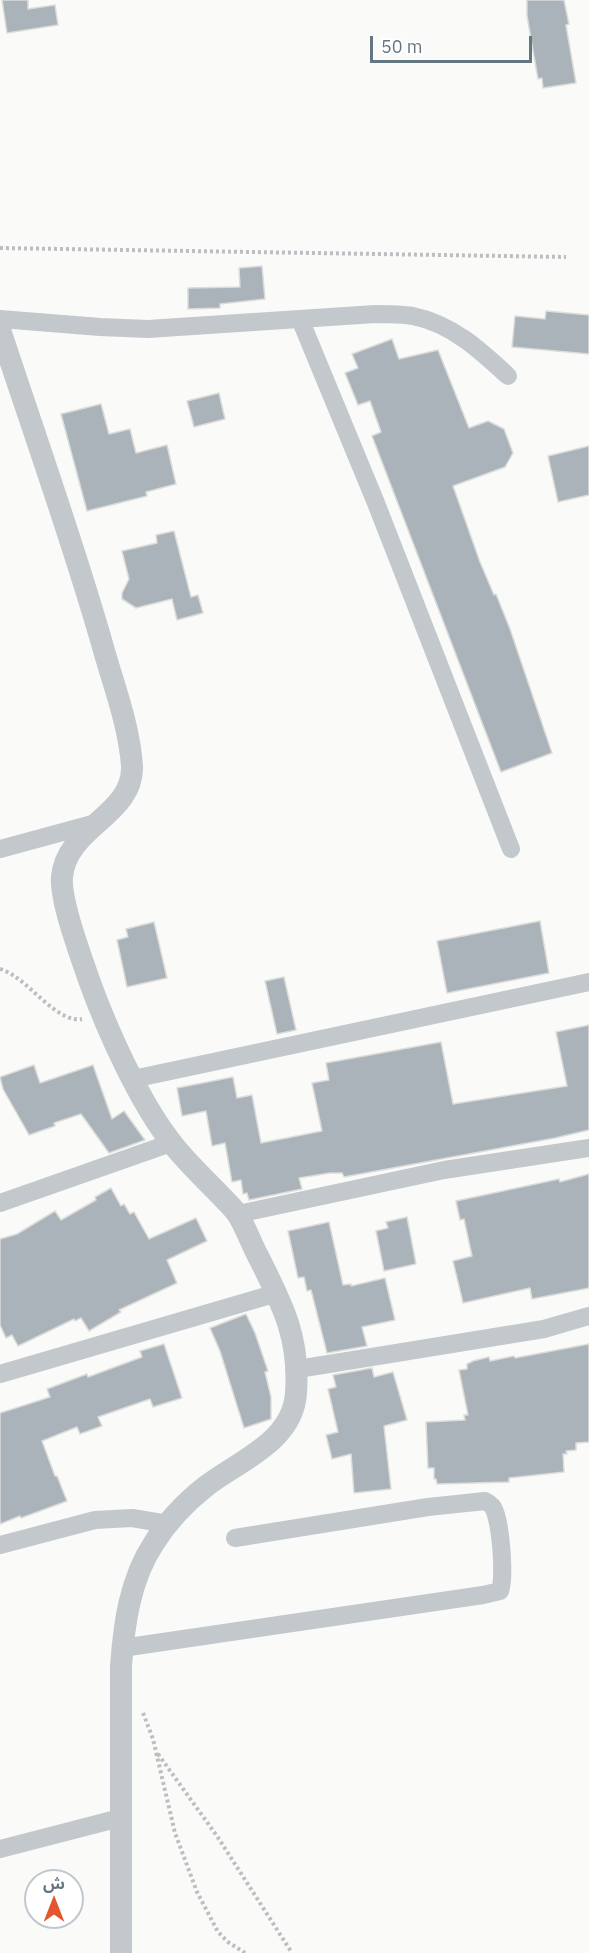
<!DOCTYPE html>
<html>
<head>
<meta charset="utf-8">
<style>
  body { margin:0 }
  #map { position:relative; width:589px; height:1953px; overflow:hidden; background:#fafaf8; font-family:"IBM Plex Sans","Noto Sans Arabic",sans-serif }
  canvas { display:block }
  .north { position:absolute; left:24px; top:1869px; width:60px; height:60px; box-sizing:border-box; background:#fff; border:2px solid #c1c8cd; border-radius:50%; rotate:0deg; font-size:16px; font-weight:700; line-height:24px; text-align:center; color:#657683 }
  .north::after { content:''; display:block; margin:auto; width:21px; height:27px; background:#e4572e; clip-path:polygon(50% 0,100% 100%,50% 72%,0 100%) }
  .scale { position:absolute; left:370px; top:36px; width:162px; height:27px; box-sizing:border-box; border:3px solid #657683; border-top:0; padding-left:8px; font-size:18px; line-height:21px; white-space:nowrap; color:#657683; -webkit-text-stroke:4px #fff; paint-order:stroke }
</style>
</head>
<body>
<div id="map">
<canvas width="589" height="1953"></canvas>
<div class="north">ش</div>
<div class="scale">50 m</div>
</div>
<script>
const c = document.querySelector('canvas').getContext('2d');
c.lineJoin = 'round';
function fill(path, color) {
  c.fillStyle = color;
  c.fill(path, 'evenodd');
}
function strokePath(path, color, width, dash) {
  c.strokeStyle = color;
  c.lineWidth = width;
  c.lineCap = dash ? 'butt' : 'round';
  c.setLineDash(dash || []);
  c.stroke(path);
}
const building = new Path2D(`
  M2,0h26v9l27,-4 3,20 -51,8z
  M527,0h37l5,24 -3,1 10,58 -33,5 -1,-10 -4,1 -11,-63z
  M262,266l3,33 -45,5v4l-32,1v-21l52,-1 -1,-19z
  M546,311l43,4v39l-77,-7 3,-31 30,3z
  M392,339l7,20 39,-9 31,78 19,-7 16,8 9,24 -8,14 -52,19 27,76 14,33 2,-1 14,35 42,124 -51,19 -129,-336 9,-4 -11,-31 -12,4 -13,-32 13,-5 -6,-14z
  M219,393l6,26 -31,8 -7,-26z
  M101,404l8,30 21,-5 6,24 31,-8 9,39 -30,8 1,4 -60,15 -26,-97z
  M589,446v49l-31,7 -10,-46z
  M174,531l17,66 7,-2 5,18 -26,7 -5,-21 -36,9 -14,-9v-6l7,-14 -7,-28 35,-8 -1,-8z
  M540,921l9,52 -102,20 -10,-52z
  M154,922l13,56 -40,9 -10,-47 11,-3 -2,-8z
  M284,977l12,53 -19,4 -12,-53z
  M589,1025v105l-34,8 -211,39 -2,-4h-12l-31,5 3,11 -53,11 -2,-7 -4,1 -2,-14 -9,2 -7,-39 -13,3 -6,-35 -24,5 -5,-28 56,-11 4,21 15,-3 9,48 61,-12 -10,-48 17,-3 -3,-17 115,-21 12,62 114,-18 -11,-54z
  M34,1065l6,18 53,-18 19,54 12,-8 21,29 -36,13 -28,-39 -27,9 1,3 -26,9 -26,-46 -3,-12z
  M589,1174v114l-57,11 -2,-11 -67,15 -10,-42 19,-5 -8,-37 -4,1 -4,-19 103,-22 1,3z
  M111,1188l10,18 3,-2 6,10 4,-2 15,27 47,-21 11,23 -40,19 10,23 -58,27 2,2 -32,19 -8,-13 -6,3 -1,-2 -56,27 -6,-11 -6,3 -6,-13v-86l17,-5 38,-23 6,9 35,-20 -1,-3z
  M407,1217l9,47 -32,7 -8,-40 12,-3 -2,-6z
  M329,1222l14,63 8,-1v2l34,-8 10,42 -33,7 5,19 -40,7 -16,-63 -4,1 -3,-14 -6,1 -10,-47z
  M246,1314l9,19 13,38 -3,1 6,25v22l-27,9 -24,-77 -10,-23z
  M164,1344l18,54 -29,9 -3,-8 -52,18 4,9 -22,8 -3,-7 -35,14 13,35h2l10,25 -46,17 -1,-2 -20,8v-111l50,-16 -3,-8 40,-15 1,3 54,-20 -2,-6z
  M589,1344v98l-13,1v7l-10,1 1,3h-4l1,18 -55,6v4l-72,2 -1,-5h-2v-11h-6l-2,-46 39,-2 -1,-5h4l-9,-45 8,-1v-5l6,-3 16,-4 1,4 24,-5 1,2z
  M372,1368l2,9 19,-5 14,48 -23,6 7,63 -37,4 -3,-39 -19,5 -6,-24 12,-3 -10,-43 8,-2 -3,-12z`);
const path = new Path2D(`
  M0,248l566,9
  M0,969c6,2 12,5 17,9 18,12 43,45 65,41
  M143,1713l10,26 22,94 22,59 21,40 10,10 17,11
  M158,1754l59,82 75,117`);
const minor = new Path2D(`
  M0,319l100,8 48,2 227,-15c13,0 26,0 38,2 39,8 67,34 95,60
  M300,319l76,184 135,346
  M0,849l96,-26
  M133,1079l456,-97
  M0,1203l171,-60
  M238,1214l206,-44 145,-22
  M298,1369l246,-40 45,-13
  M0,1374l277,-81
  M0,1545l95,-25 37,-2 36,6
  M122,1648l361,-53 17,-4c5,-13 1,-74 -8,-85 -2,-2 -5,-4 -7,-5l-57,6 -193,31
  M0,1849l120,-31`);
const tertiary = new Path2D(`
  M0,330c34,103 71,206 101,310 11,41 28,83 31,126 2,49 -66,61 -70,111 -2,24 19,79 27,103 18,50 50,121 82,162 15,20 35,38 52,56 5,5 11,11 15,17 8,13 13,28 20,41 24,48 42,81 38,137 -3,49 -58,68 -91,94 -19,15 -38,35 -51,56 -24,36 -30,81 -33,123v287`);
fill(building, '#aab3b9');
strokePath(building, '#dcdcda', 1.5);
strokePath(path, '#bbbfc2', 4, [3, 3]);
strokePath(minor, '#c3c8cc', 18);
strokePath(tertiary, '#c3c8cc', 22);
</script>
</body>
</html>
